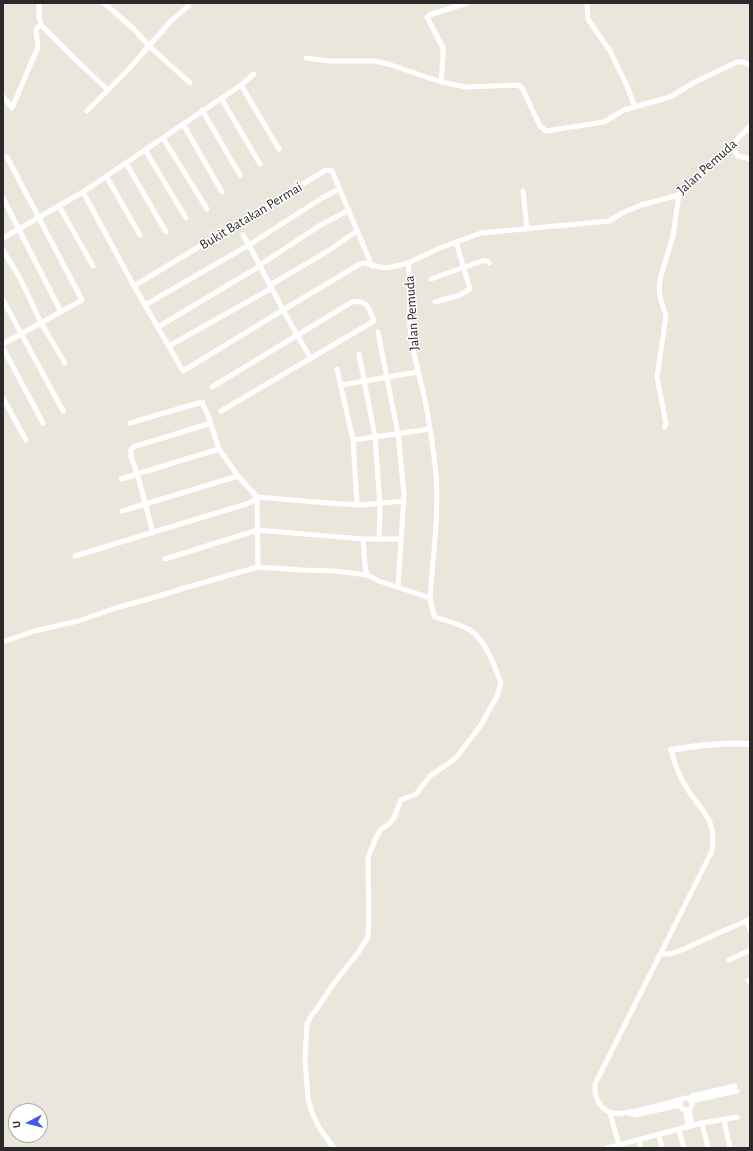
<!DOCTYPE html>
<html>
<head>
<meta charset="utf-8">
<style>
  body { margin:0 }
  #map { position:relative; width:753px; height:1151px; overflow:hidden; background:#ebe6dc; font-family:"Alegreya Sans",sans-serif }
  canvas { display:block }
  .frame { position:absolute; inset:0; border:4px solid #2a2a2a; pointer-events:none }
  .north { position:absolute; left:8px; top:1103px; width:40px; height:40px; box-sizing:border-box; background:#fff; border:1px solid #aaa; border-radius:50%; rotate:263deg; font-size:11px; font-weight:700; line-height:16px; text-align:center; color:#2a2a2a }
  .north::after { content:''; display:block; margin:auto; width:14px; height:18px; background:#4258f2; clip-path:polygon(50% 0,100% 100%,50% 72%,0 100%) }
</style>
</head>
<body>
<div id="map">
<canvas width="753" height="1151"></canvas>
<div class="frame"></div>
<div class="north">U</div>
</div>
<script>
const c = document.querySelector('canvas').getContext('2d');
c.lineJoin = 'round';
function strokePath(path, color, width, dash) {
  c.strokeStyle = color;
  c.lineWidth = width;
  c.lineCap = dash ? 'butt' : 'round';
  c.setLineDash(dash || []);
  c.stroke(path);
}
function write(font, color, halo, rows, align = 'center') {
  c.font = font + ' "Alegreya Sans",sans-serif';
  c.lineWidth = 3;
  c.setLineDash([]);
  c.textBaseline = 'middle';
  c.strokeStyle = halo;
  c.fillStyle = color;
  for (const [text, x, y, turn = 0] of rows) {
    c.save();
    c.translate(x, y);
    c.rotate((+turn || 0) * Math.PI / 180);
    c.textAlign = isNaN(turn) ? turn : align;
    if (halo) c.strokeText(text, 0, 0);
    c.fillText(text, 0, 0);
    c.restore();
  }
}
const minor = new Path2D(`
  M39,3v14l2,8 38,38 29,27
  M587,3l1,16 22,32 17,35 8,21
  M188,6l-18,16 -21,24 41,37
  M306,58l23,3h46l16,4 50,17 25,5 52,-2 4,3 18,38 6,5 58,-9 20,-12 46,-13 25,-15 42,-20h6l7,3
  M441,82l2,-25v-9l-16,-31 2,-2 38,-12
  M241,85l38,64
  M3,96l9,12 26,-61 -2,-16 2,-4 3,-2
  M221,98l39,66
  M202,110l38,65
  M87,111l41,-41 21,-24 -14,-16 -31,-27
  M183,124l39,68
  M163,138l44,71
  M731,146l7,10 12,3
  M145,150l41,68
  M126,163l40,69
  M106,176l34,59
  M523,191l4,38
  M83,192l158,-107 13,-11
  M3,198l58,114
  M59,206l34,60
  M243,235l6,10 73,-47 17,-9
  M3,238l80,-46 51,94 49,85 100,-61 28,49
  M3,250l18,30 20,43 24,40
  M260,265l59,-39 30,-16
  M431,279l51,-18h5l2,2
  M270,285l58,-34 29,-20
  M134,286l192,-116 6,1 40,95
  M3,300l60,111
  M435,302l25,-7 10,-6 -14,-47
  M145,305l104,-60 34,65 77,-46 4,-1 21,5 11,-2 12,-3 32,-15 41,-15 128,-12 13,-8 19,-8 38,-10 31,-28 40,-41
  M158,327l102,-61
  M378,332l20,102 6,61 -6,92
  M3,344l79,-44 -75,-143
  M169,346l103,-58
  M3,348l40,75
  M359,354l16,83 5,67 -1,35
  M337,369l16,71 4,64
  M341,385l76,-13
  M212,387l140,-85c15,-3 17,6 22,19l-153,90
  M3,398l23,42
  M130,423l72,-21 7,16 10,31 19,27
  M665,427l1,-3 -9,-47 9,-61 -6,-19 -1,-10 2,-11 12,-40 6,-41
  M353,440l77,-11
  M121,479l98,-30
  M257,497l1,70
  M122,511l116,-35 19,21 71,6 33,2 43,-4
  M153,533l-16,-60 -6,-16v-8l2,-2 78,-24
  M363,539l2,27 2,9
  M75,556l171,-52 7,-3 4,-4
  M165,559l93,-29 105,9h38
  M3,640l3,1 28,-10 44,-10 38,-13 40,-11 25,-8 77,-22 43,3 34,1 32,4 12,6 51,17
  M671,750c4,14 8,27 17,40 15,23 29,30 24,61l-117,233c-1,11 3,23 14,28 13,6 61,-10 76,-14
  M746,921l4,9
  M660,954h9l8,-2 73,-33
  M729,960l21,-10
  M748,981l2,-1
  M680 1104a6 6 0 1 1 12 0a6 6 0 1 1-12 0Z
  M689,1099l3,-3 43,-10
  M691,1101l46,-10
  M689,1110l3,16
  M686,1111l2,16
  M610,1113l10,35
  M629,1113l6,2 45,-10
  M724,1120l6,28
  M702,1123l6,25
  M679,1129l5,19
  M659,1135l3,13
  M639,1140l2,8
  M334,1148l-14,-19 -7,-14 -5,-16 -3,-39 2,-36 4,-8 5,-6 18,-27 24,-30 10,-16 1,-14 -1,-65 7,-18 5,-10 9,-6 5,-6 7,-18 15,-6 14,-18 26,-18 25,-33 16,-29 4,-13c-6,-16 -16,-44 -31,-53 -10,-6 -23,-9 -35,-13l-3,-8 -2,-11c3,-41 9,-84 6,-125 -3,-26 -7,-53 -12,-78 -6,-23 -12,-45 -14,-68 -1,-22 1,-43 -2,-64
  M607,1148l95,-25 35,-6`);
const tertiary = new Path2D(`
  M671,750c26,-5 53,-8 79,-6`);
const streetNames = [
  ["Jalan Pemuda",707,167,-42],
  ["Bukit Batakan Permai",251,216,-31],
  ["Jalan Pemuda",412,313,-94]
];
strokePath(minor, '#fff', 5);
strokePath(tertiary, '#fff', 6);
write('14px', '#2a2a2a', '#fff', streetNames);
</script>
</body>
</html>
